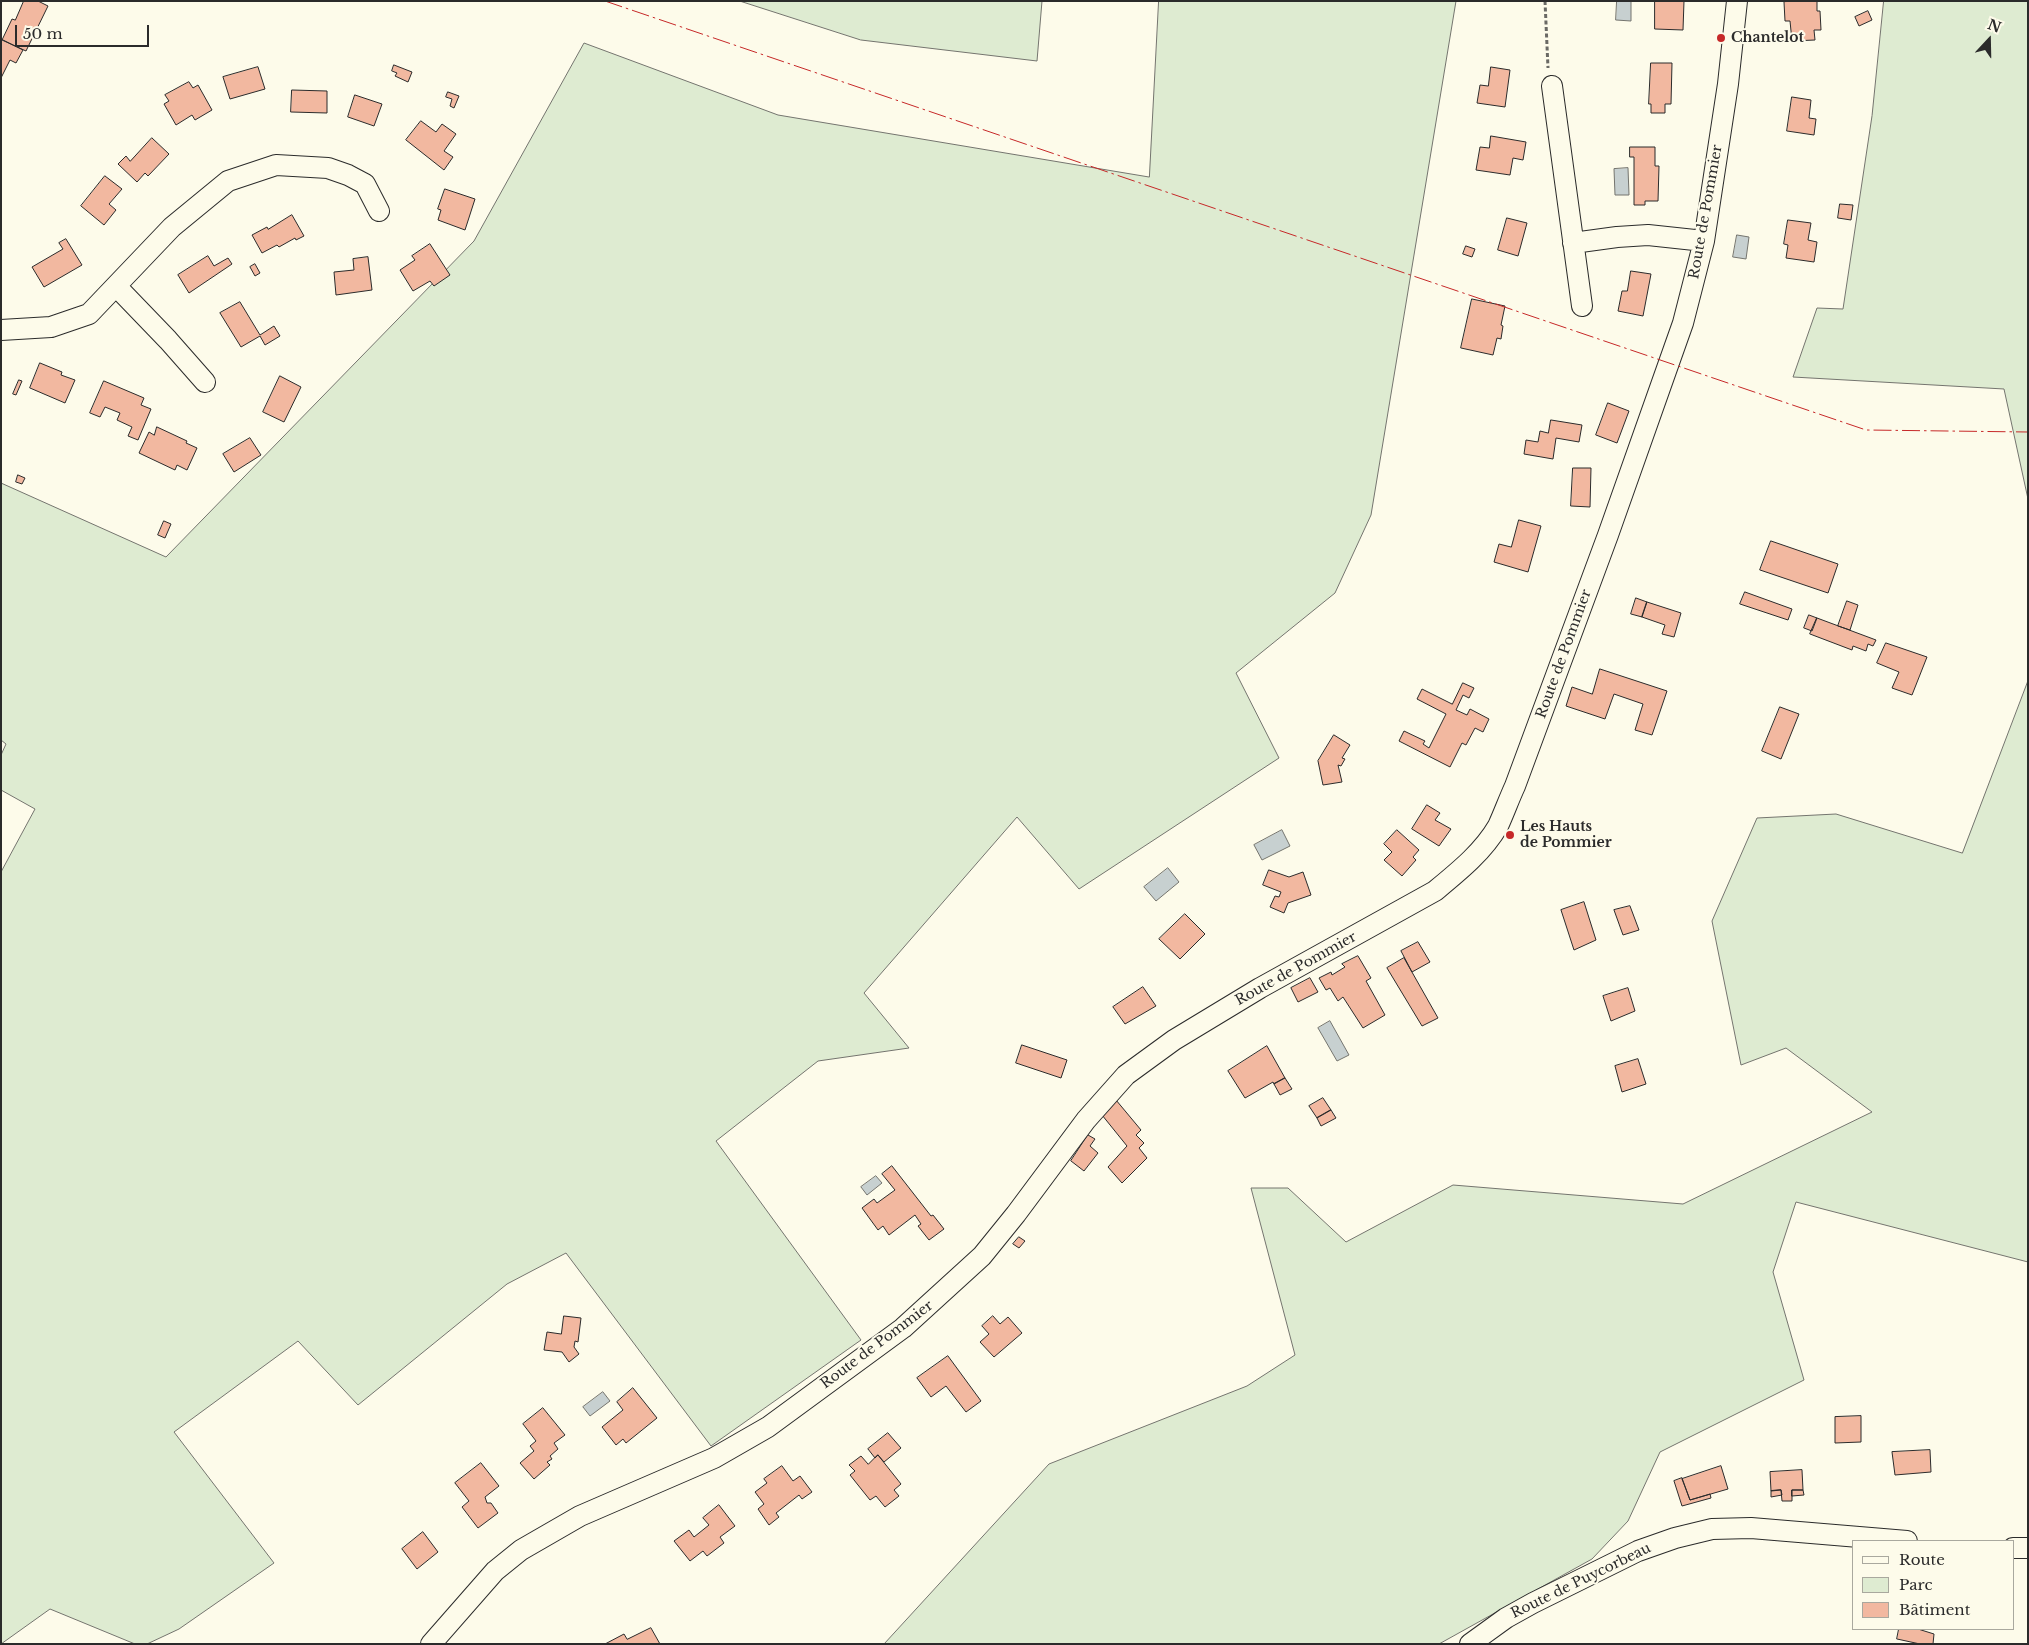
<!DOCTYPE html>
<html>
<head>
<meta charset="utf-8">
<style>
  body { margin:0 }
  #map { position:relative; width:2029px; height:1645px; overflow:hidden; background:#fdfbea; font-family:"Libre Baskerville",serif }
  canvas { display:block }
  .frame { position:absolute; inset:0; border:2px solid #2b2b2b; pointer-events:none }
  .legend { position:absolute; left:1852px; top:1540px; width:162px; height:90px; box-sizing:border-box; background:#fdfbea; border:1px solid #a9a89e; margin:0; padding:6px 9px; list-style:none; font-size:15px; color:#2b2b2b }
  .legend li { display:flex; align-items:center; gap:10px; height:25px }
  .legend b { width:25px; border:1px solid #a9a89e }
  .north { position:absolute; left:1964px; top:15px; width:50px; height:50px; -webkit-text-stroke:4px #fdfbea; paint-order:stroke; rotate:21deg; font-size:14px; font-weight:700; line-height:20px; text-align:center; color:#2b2b2b }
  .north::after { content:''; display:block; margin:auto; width:18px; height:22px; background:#2b2b2b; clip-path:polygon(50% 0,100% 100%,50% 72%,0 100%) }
  .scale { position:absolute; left:15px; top:25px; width:134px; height:22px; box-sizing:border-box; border:2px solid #2b2b2b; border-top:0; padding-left:6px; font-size:15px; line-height:18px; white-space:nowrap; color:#2b2b2b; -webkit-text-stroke:4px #fdfbea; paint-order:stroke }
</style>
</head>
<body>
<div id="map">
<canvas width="2029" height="1645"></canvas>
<div class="frame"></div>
<ul class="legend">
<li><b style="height:6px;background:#fdfbea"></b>Route</li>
<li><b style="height:14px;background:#deebd1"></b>Parc</li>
<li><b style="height:14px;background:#f2b8a0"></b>Bâtiment</li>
</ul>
<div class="north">N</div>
<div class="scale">50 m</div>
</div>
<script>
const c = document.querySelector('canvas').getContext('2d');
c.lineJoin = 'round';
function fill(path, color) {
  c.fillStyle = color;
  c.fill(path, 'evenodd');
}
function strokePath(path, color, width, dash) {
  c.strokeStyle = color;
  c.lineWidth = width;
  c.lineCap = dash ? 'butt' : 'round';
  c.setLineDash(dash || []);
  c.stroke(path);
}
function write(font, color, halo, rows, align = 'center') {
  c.font = font + ' "Libre Baskerville",serif';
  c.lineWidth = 4;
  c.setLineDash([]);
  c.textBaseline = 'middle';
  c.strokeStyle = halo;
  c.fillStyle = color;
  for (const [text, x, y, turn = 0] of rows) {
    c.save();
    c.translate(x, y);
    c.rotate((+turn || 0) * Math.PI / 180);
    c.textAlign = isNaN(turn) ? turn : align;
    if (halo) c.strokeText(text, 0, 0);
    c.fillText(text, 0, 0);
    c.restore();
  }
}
const green = new Path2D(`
  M740,1h302l-5,60 -176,-21z
  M1159,1h297l-85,514 -36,78 -99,80 43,85 -200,131 -62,-72 -153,176 45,55 -91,13 -102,80 145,199 -150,106 -145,-193 -59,31 -149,121 -60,-64 -124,91 100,131 -95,66 -32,15h-12l-85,-35 -49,35v-772l34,-63 -34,-19v-35l5,-11 -5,-4v-257l165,74 308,-316 110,-198 194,72 371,62z
  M1884,1h144v498l-24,-110 -211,-12 24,-69 26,1 29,-193z
  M2028,681v581l-232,-60 -23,70 31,108 -144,72 -32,69 -36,38 -153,85h-555l165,-180 198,-78 48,-31 -44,-167h37l58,54 107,-57 230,19 189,-92 -86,-64 -45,17 -29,-144 45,-103 79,-4 126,39z`);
const water = new Path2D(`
  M1617,1h14v20l-15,-1z
  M1628,168l1,27h-14l-1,-26z
  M1737,235l12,2 -3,22 -13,-2z
  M1282,830l8,16 -28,14 -8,-15z
  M1168,868l11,14 -23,19 -12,-14z
  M1330,1021l19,34 -12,6 -19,-33z
  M876,1176l6,7 -15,12 -6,-8z
  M603,1392l7,9 -20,15 -7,-9z`);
const building = new Path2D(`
  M24,1h14l10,5 -22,45 -24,-11 10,-21 3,1z
  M1655,1h29l-1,29 -28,-1z
  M1817,1v10h3l1,19h-7l1,10 -23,1 -2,-20h-5l-1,-19z
  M1868,11l4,9 -13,6 -4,-9z
  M1,39l22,11 -7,13 -6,-3 -9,18z
  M1651,63h21l-1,41h-6v9h-14v-9h-2z
  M394,65l18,7 -4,10 -13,-6 2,-3 -5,-2z
  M258,67l7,22 -35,10 -7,-22z
  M1491,67l19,3 -5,37 -28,-4 3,-18 8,1z
  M189,82l4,6 5,-3 14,25 -17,10 -3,-5 -16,10 -12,-21 5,-3 -4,-6z
  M292,90l35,1v22l-36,-1z
  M448,92l11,4 -5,12 -4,-2 2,-7 -6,-2z
  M355,95l27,9 -8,22 -26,-9z
  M1792,97l19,3 -2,18 7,1 -2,16 -27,-4z
  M421,121l15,11 6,-8 14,10 -12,17 9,6 -9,13 -38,-30z
  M1491,136l35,6 -3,18 -10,-2 -3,17 -34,-5 4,-23 9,1z
  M152,138l17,16 -21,22 -3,-3 -8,9 -19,-18 8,-8 4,5z
  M1630,147h25v19h4l-1,35h-13v4h-11v-48h-4z
  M105,176l17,13 -13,15 7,6 -12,15 -23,-19z
  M445,189l30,10 -10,31 -27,-10 3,-10 -3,-1z
  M1840,204l13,1 -2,15 -13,-2z
  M292,215l12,21 -8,4 -1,-2 -16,9 -2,-2 -15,8 -10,-18 15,-8 1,2z
  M1507,218l20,5 -9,33 -20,-6z
  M1788,220l23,3 -3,17 9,2 -3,20 -28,-4 2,-13 -4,-1z
  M66,239l16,26 -38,22 -12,-20 31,-18 -4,-6z
  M430,244l20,31 -16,11 -4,-5 -17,10 -13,-21 15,-10 -3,-4z
  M1466,246l9,3 -3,8 -9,-3z
  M208,256l6,10 14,-8 4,6 -43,29 -11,-18z
  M368,257l4,33 -36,5 -2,-23 20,-2 -1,-11z
  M255,264l5,9 -5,3 -5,-9z
  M1631,271l20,3 -8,42 -25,-5 4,-20h5z
  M1472,299l33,7 -4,19 2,1 -2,13 -4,-1 -4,17 -32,-7z
  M240,302l20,33 14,-9 6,10 -15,9 -5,-9 -19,11 -21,-34z
  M40,363l22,9 -1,3 14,5 -10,23 -35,-15z
  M280,376l21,11 -17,35 -21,-10z
  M19,380l3,1 -6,14 -3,-1z
  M104,381l40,17 -3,7 10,4 -13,31 -10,-4 4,-9 -15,-7 3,-7 -15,-6 -5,10 -10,-4z
  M1608,403l21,8 -12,32 -21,-8z
  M1551,420l31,5 -3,17 -23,-4 -3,21 -29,-5 2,-14 12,2 2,-11 8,2z
  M157,427l30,14 -1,2 11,5 -10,22 -10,-5 -2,5 -36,-17 10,-21 5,3z
  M250,438l11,17 -27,17 -11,-18z
  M1573,468h18l-1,39 -19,-1z
  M18,475l7,3 -3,6 -6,-2z
  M1519,520l22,6 -13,46 -34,-10 5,-18 12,3z
  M164,521l7,3 -6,14 -7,-3z
  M1771,541l67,23 -10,29 -68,-23z
  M1745,592l47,17 -4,11 -48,-16z
  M1636,598l11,4 -5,15 -11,-3z
  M1847,601l11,4 -8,25 -12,-4z
  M1647,602l34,11 -7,24 -12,-3 3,-9 -23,-8z
  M1809,615l8,3 -5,13 -8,-3z
  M1817,618l59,22 -3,6 -5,-2 -2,7 -13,-5 -1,4 -42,-16z
  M1886,643l41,14 -15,38 -20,-7 7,-16 -22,-9z
  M1600,669l67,22 -15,44 -17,-5 8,-26 -29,-10 -9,25 -39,-13 6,-19 20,7z
  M1463,683l11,5 -5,10 -6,-3 -7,15 11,5 3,-6 19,10 -6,13 -8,-4 -9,17 -4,-2 -12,24 -51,-26 5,-10 21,10 -2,3 6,4 17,-34 -29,-15 5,-10 30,15z
  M1780,707l19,7 -18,45 -19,-8z
  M1334,735l16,10 -8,13 3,1 -4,7 -3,-1 4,17 -19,3 -5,-24z
  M1427,805l13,8 -5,7 16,9 -12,17 -27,-17z
  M1397,830l22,20 -6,7 3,3 -14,16 -18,-16 8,-8 -8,-8z
  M1269,870l20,7 14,-5 8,23 -23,8 -4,10 -14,-6 5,-11 4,1 2,-5 -18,-7z
  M1584,902l12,38 -22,10 -13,-40z
  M1630,906l9,24 -16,5 -9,-25z
  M1185,914l20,20 -25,25 -21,-20z
  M1418,942l12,20 -18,10 -11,-21z
  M1358,956l13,22 -5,3 19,34 -22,13 -20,-31 -5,4 -8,-13 -4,2 -7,-12 12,-6 1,3 13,-8 -3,-3z
  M1404,958l34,60 -16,8 -35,-58z
  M1310,978l8,14 -20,10 -7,-14z
  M1143,987l13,19 -31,18 -12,-17z
  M1628,988l7,23 -24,10 -8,-25z
  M1022,1045l45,15 -6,18 -45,-15z
  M1267,1046l18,32 -11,6 -1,-2 -28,16 -17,-27z
  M1638,1059l8,25 -24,8 -7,-26z
  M1285,1078l7,11 -12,6 -6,-11z
  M1323,1098l8,12 -14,8 -8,-12z
  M1116,1100l25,30 -5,5 8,8 -5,5 8,10 -25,25 -14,-16 19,-21 -25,-31z
  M1331,1110l5,8 -15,8 -4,-8z
  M1088,1135l7,4 -5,7 8,7 -14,18 -13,-10z
  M892,1166l39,50 2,-1 11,14 -15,11 -11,-14 3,-2 -6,-9 -26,20 -6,-9 -5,4 -16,-22 12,-9 3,4 18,-13 -13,-16z
  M1019,1237l6,4 -6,7 -6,-4z
  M564,1316l17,2 -3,24 -3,-1 -1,6 5,7 -10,8 -7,-10 -18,-2 3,-18 14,2z
  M993,1316l7,8 8,-7 14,16 -28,24 -14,-15 9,-8 -7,-8z
  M948,1356l33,45 -15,11 -20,-26 -15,11 -14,-19z
  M633,1388l24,30 -31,25 -3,-4 -7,6 -14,-18 21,-17 -6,-8z
  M543,1408l22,27 -11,8 4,6 -8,7 2,3 -5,3 3,3 -16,14 -14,-16 14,-12 -4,-5 6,-5 -13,-17z
  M1861,1416v26l-26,1v-26z
  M888,1433l13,15 -17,14 -6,-7 -3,3 -7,-9z
  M1930,1450l1,22 -36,3 -3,-23z
  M878,1455l23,29 -7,6 5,6 -14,11 -9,-11 -6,4 -20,-25 5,-4 -6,-6 12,-9 7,8z
  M481,1463l18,23 -14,11 2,6h4l7,10 -20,15 -16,-21 7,-6 -14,-18z
  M782,1466l11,15 7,-5 12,16 -10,7 -3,-4 -23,18 3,4 -10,8 -11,-16 6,-5 -9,-12 12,-9 -3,-4z
  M1721,1466l7,23 -38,11 -8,-21z
  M1802,1470l1,20h-11v11h-10l-1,-11 -10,1 -1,-19z
  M1682,1478l8,22 20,-6 1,4 -29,8 -8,-25z
  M1781,1490l1,5 -11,2v-6z
  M1792,1490h11l1,5 -12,1z
  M719,1505l16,21 -15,11 4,6 -17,13 -4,-5 -13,10 -16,-20 15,-11 5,7 15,-12 -6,-7z
  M423,1532l15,20 -21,17 -15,-20z
  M651,1628l9,16h-55l19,-10 3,5z
  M1899,1629h19l16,5 -1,10h-13l-23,-5z`);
const path = new Path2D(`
  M1545,1l3,67`);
const minor = new Path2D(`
  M1552,86l30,220
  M1573,243l44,-6 31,-2 56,6
  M116,286l52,54 37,42
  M1,330l50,-3 38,-13 83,-87 56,-46 48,-16 52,3 20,7 17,9 14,27
  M2013,1548h15
  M431,1644l64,-73 26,-21 59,-34 134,-58 54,-31 135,-99 79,-72 34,-42 70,-94 40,-45 48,-35 86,-52 175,-97c23,-19 48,-39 63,-65 6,-13 11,-27 17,-40l93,-251 75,-212 21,-82 24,-157 9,-83
  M1470,1644l36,-26 27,-15 105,-52 37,-13 37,-9 39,-1 156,13`);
const power = new Path2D(`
  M605,1l1261,429 162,2`);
const markers = [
  [1721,38,5,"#c62828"],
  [1510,835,5,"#c62828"]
];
const poiNames = [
  ["Chantelot",1731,38],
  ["Les Hauts",1520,827],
  ["de Pommier",1520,843]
];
const streetNames = [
  ["Route de Pommier",1706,212,-80],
  ["Route de Pommier",1564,654,-70],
  ["Route de Pommier",1296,969,-29],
  ["Route de Pommier",877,1345,-37],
  ["Route de Puycorbeau",1581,1581,-26]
];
fill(green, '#deebd1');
strokePath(green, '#74746e', 1);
fill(water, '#c7d0d0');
strokePath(water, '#74746e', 1);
fill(building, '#f2b8a0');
strokePath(building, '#2b2b2b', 1);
strokePath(minor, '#2b2b2b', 22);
strokePath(path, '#6a6964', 3, [4, 2.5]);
strokePath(minor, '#fdfbea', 20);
strokePath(power, '#c62828', 1, [18, 4, 2.5, 4]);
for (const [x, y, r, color] of markers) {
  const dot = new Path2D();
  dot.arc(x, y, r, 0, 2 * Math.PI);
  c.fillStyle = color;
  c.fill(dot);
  strokePath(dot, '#fdfbea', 2);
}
write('bold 14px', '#2b2b2b', '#fdfbea', poiNames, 'left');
write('14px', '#2b2b2b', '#fdfbea', streetNames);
</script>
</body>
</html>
